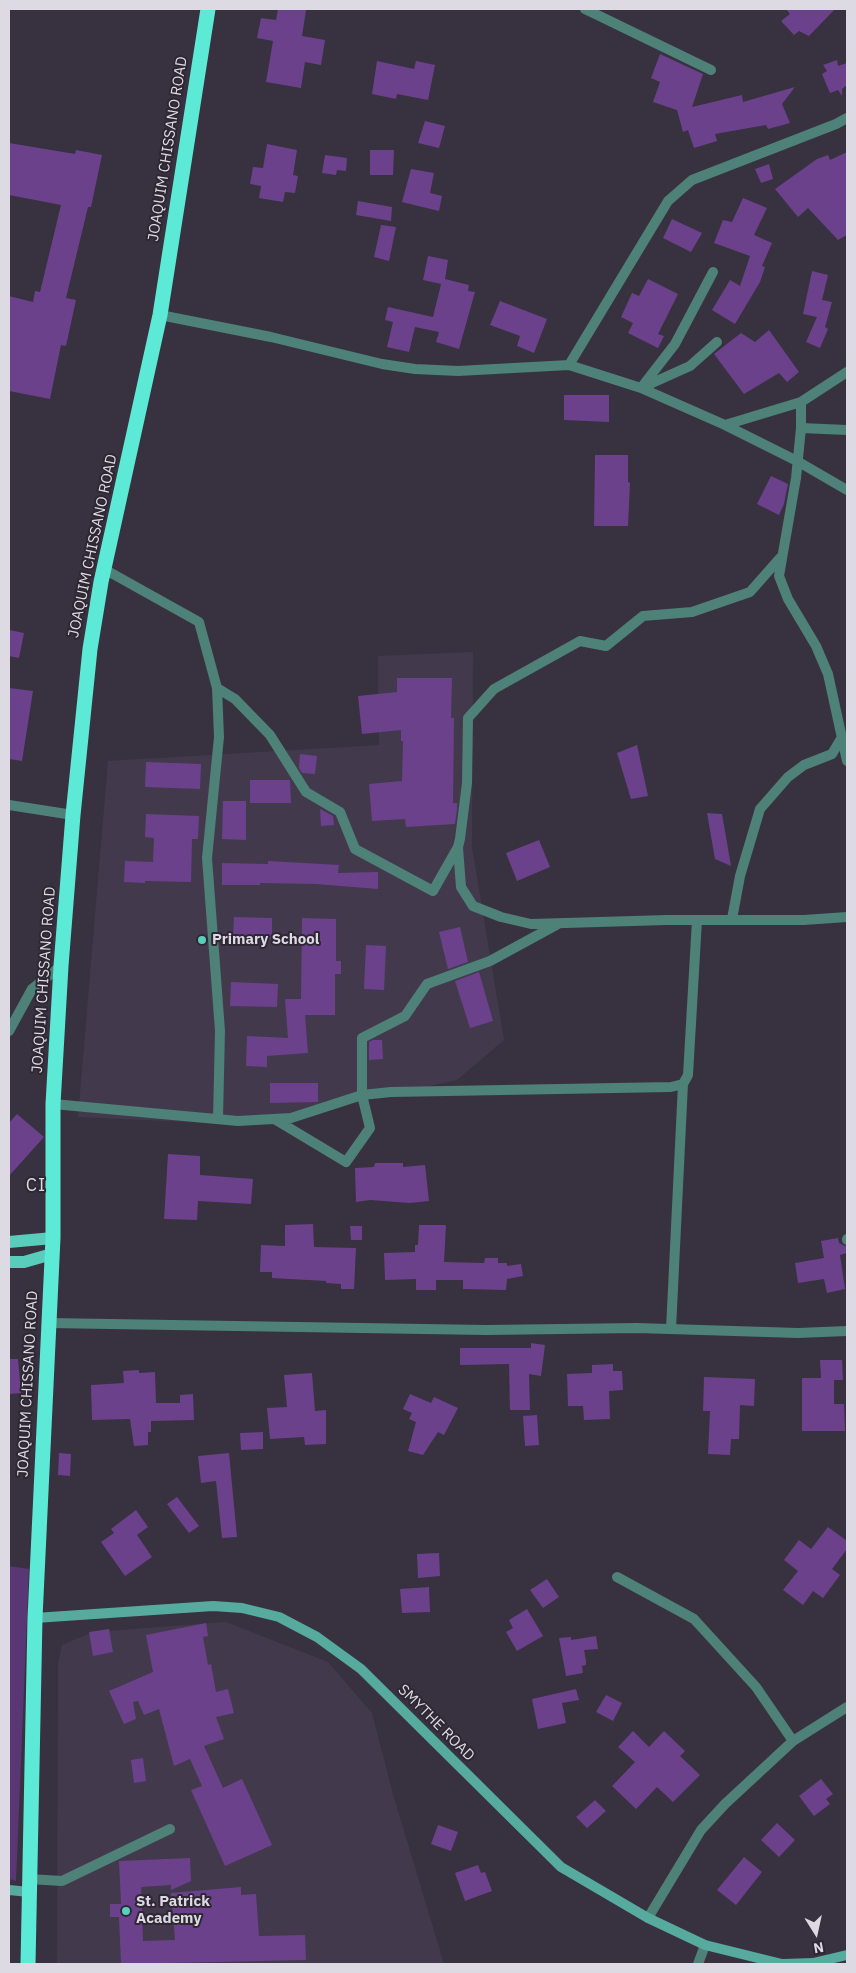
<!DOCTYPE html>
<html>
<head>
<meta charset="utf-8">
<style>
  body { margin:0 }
  #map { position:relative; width:856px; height:1973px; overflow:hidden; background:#38313f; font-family:"IBM Plex Sans",sans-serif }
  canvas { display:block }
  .frame { position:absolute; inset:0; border:10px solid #dedae3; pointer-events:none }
  .north { position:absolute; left:791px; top:1908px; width:50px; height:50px; -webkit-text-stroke:4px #2e2734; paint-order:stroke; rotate:170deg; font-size:14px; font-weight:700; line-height:20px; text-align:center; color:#dedae3 }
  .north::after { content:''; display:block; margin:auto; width:18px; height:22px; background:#dedae3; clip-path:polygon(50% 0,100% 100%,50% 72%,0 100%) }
</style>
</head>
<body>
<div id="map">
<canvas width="856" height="1973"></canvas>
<div class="frame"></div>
<div class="north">N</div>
</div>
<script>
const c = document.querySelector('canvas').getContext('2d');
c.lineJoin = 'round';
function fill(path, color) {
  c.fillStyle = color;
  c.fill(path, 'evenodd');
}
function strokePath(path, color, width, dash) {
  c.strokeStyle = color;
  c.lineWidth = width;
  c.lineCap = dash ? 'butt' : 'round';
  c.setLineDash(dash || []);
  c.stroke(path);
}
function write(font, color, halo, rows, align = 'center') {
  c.font = font + ' "IBM Plex Sans",sans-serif';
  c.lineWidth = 4;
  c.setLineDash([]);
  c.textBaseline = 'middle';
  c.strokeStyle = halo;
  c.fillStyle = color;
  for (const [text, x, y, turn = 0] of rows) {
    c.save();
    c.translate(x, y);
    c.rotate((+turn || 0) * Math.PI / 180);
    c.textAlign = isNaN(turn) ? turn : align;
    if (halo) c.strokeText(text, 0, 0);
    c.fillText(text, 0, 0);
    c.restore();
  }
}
const built = new Path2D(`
  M473,652l-1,195 32,193 -47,40 -205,45 -174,-8 30,-356 271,-16 -1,-89z
  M226,1622l102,40 44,51 21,81 51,170h-387l1,-300 4,-19 31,-13z`);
const green = new Path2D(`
  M9,1566l20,3 -13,312 -7,-2z`);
const building = new Path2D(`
  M278,9l28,1 -4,26 23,4 -4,25 -16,-3 -4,26 -35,-6 7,-41 -16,-3 4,-20 15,2z
  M786,9h49l-26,27 -10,-5 -5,4 -13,-14 9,-7z
  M660,54l43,20 -11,33 50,-12 1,7 52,-15 -13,17 8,19 -22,6 -2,-4 -51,9 2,7 -23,7 -6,-18 -5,2 -6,-22 -24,-8 7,-20 -9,-4z
  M837,60l1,6 9,-3v22l-5,4v7l-4,-6 -8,3 -8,-19 5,-3 -4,-6z
  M377,61l37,8 2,-8 19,4 -7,35 -31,-6 -1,5 -24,-5z
  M425,121l20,5 -6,22 -21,-5z
  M9,143l66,11 1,-4 26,5 -11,52h-3l-22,91 10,2 -10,46 -5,-1 -11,54 -41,-8v-95l24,6 2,-11 5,1 21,-87 -52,-10z
  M267,144l30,6 -4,25 5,1 -3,17 -10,-1 -2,10 -24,-4 2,-12 -11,-2 3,-17 10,1z
  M370,150h24l-1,25h-23z
  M847,152v83l-9,5 -30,-32 -10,9 -23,-28 42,-30 11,-4 2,5z
  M325,155l22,3 -1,13 -9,-1 -1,5 -14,-2z
  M769,164l4,15 -12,4 -6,-14z
  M411,169l23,4 -4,20 12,3 -3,15 -37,-9z
  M743,198l24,10 -13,27 18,8 -10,23 3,1 -5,15 -25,42 -23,-14 18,-30 10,6 10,-30 -36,-13 9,-23 9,2z
  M358,201l34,6 -1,14 -35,-6z
  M672,219l30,14 -11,19 -28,-14z
  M381,225l15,2 -7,34 -15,-4z
  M428,256l20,4 -3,19 24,6 -1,6 7,1 -16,57 -23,-7 3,-10 -24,-5 -6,25 -22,-5 6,-25 -8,-2 3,-13 45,10 8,-33 -18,-4z
  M812,271l16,4 -6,25 10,2 -7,25 3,2 -8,19 -14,-6 11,-25 -14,-3z
  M648,279l30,15 -20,40 6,2 -6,12 -30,-15 5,-10 -12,-6 11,-24 7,3z
  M500,301l47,18 -13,34 -17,-7 3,-10 -30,-11z
  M769,330l30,42 -12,10 -8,-9 -35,21 -30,-40 27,-21 14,9z
  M564,395h45v27l-45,-2z
  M595,455h33v27l2,1 -2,43h-34z
  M771,476l17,8 -4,20 -5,11 -22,-11z
  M9,630l15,3 -5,25 -10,-2z
  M397,678h55l-1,40h3l-1,85h4v6l-2,15 -49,3 -1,-8 -33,2 -3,-37 33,-3 1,-40h-2v-11l-39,4 -4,-38 39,-4z
  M9,688l24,3 -11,70 -13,-2z
  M637,745l11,51 -17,3 -14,-46z
  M300,754l17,2 -2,18 -13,-1 -3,-5z
  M146,762l55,2 -1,25 -55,-2z
  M250,780h40l1,23h-41z
  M223,801h23v39l-24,-1z
  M320,809l13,7 1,9 -13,1z
  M707,813l15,1 9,52 -16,-7z
  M146,814l53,2 -1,23h-6l-1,43 -46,-1v2l-21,-1 1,-21 28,1 1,-24 -9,-1z
  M539,840l11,27 -33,14 -11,-28z
  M268,861l71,4 -1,8 40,-1v17l-62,-5 -56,-1v2h-38v-22l46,1z
  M234,917l38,1v21l-39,-1z
  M302,918l34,1v42h5v13h-6v41h-30l3,38 -41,3v11l-21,-1 1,-30 41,2 -3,-39h16z
  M460,927l8,35 -20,7 -9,-37z
  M366,945l20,1 -2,44 -20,-1z
  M479,972l14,49 -23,7 -15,-47z
  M231,982l47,2 -1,23 -47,-1z
  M373,1040h9l1,19 -14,1v-18z
  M270,1083h48v19l-48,1z
  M17,1114l27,23 -35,39v-53z
  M168,1154l32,2v19l53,4 -2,25 -53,-3 -1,19 -33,-1z
  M375,1163h28v4l22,-2 4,36 -19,2 -40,-3 -14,2 -1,-34 19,-1z
  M313,1224l1,23 42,1 -2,41h-13v-5l-15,-1v-2l-54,-3v-6h-12l1,-27 24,1v-21z
  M419,1225h27l-2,37 40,1 1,-5h13v5h9v3l14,-2 2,12 -16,3 -1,11 -43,-1v-9h-27v10h-20v-11l-31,1 -1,-27 31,-1v-7h3z
  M350,1226h12v14h-11z
  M838,1238l1,5 8,4v6l-7,2 5,34 -18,4 -3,-14 -26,4 -3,-20 29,-5 -3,-17z
  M531,1343l14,2 -4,31 -12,-2 1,36h-20l-1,-46 -49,1v-17h71z
  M9,1359h9l3,34 -12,1z
  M820,1360h22l1,20h-9v24h10l1,27h-43v-53h19z
  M613,1364v7h9l1,19 -14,1 1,28 -26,1 -1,-14h-15l-1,-32 25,-1v-8z
  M139,1370v3l16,-1 1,31h24v-8l13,-1 1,26 -43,1v11h-3v13l-14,1 -4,-27 -38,1 -1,-35 33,-2 -1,-12z
  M312,1373l3,38 11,-1v34l-21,1 -1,-8 -34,2 -3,-31 20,-1 -3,-32z
  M704,1377l51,2 -1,27 -14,-1 -1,34h-8l-1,16 -22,-1 2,-43h-7z
  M410,1394l21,9 3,-6 24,11 -14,27 -6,-3 -15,23 -15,-4 8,-29 -7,-3 3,-6 -9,-4z
  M537,1415l2,30 -14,1 -2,-30z
  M263,1432v17l-22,1 -1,-17z
  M59,1453l12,1 -1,22 -12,-1z
  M229,1453l8,84 -15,1 -6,-57 -15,2 -3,-27z
  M177,1497l22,29 -10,7 -22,-29z
  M136,1510l12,17 -11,8 15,22 -27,19 -24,-34 13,-9 -3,-4z
  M828,1527l19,14v8l-15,20 8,6 -17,23 -10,-7 -10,14 -20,-15 15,-19 -14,-11 15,-20 12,9z
  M439,1553l1,23 -22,2 -1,-24z
  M547,1579l12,18 -16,11 -13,-18z
  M429,1587l1,25 -28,1 -2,-24z
  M527,1609l16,27 -26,15 -11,-19 7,-4 -4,-8z
  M206,1623l2,13 -5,1 5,28 3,-1 5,28 12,-3 6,24 -18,4 8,22 -20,7 19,42 19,-9 30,66 -47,21 -34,-76 11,-4 -12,-27 -16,7 -15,-57 -15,6 -6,-14 -5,1 3,17 -12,5 -15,-33 44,-19 -7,-37z
  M109,1629l4,23 -20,4 -4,-24z
  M596,1636l2,13 -14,1 2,11v4l-4,1 1,7 -17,3 -7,-38 12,-1v3z
  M576,1689l3,11 -17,3 4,20 -28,6 -6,-30z
  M606,1695l16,8 -9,18 -17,-9z
  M633,1731l16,16 15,-16 21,20 -5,5 20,19 -27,27 -16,-15 -21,22 -24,-23 23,-24 -17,-15z
  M143,1758l3,23 -12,2 -3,-23z
  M821,1779l12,15 -7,5 4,5 -16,12 -15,-20z
  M595,1800l11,11 -19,17 -11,-11z
  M777,1823l18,17 -16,17 -18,-17z
  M438,1825l20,7 -7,19 -20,-7z
  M744,1857l18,15 -26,33 -19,-15z
  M190,1858l1,23 -20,9v-5l-30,2 2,54 32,-1 -4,-47 70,-6v8l15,-1 3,42 46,-1 1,25 -185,4 -2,-47h-9v-13h11l-2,-43z
  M478,1865l3,8 4,-1 7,19 -27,10 -10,-28z`);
const street = new Path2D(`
  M585,9l126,61
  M713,272l-38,72 -34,44 49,-22 27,-24
  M160,315l111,22 111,27 33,5 43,2 111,-6 72,23 84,37 72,36 50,29
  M569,365l99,-164 24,-21 144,-56 11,-6
  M801,402l46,-30
  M725,425l76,-23v26l-5,50 -17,98 9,23 28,47 12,28 19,87
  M801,428l46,2
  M104,569l95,53 18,66 18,11 35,36 36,57 34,20 15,37 78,42 25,-44 2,-8 7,-56 1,-65 26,-29 86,-48 26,5 37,-30 49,-4 58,-20 30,-34
  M217,688l2,49 -12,121 13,173 -2,88
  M9,805l64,10
  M458,848l3,39 12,19 28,11 30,7 136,-4h137l43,-3
  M732,919l8,-43 20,-67 28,-32 16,-12 28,-11 10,-17
  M9,1031l23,-42 29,-23
  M53,1104l185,17 53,-3 71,-23 29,-3 280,-5 12,-3 5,-9 9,-155
  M276,1120l70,42 24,-34 -8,-33v-57l43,-22 22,-32 63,-23 68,-37
  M847,1240v-1
  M48,1323l438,7 151,-2 161,5 49,-2
  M671,1329l12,-245
  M617,1577l77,42 62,68 37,54
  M29,1879l33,2 108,-52
  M648,1918l53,-88 24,-26 68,-63 54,-34
  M698,1964l7,-19`);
const secondary = new Path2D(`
  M35,1618l178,-12 29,2 37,9 38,20 44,32 200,198 87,51 57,27 77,19
  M9,1890l20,2
  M783,1964l30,-1 34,-8`);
const primary = new Path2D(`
  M9,1242l44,-4
  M9,1262h15l28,-8`);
const highway = new Path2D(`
  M28,1964l7,-346 18,-380v-134l8,-138 12,-151 17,-166 11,-67 59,-267 48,-306`);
const markers = [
  [202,940,5,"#5acebd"],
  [126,1911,5,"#5acebd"]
];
const streetNames = [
  ["JOAQUIM CHISSANO ROAD",168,149,-81],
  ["JOAQUIM CHISSANO ROAD",93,546,-78],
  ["JOAQUIM CHISSANO ROAD",44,980,-86],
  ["JOAQUIM CHISSANO ROAD",28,1384,-87],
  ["SMYTHE ROAD",436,1723,45]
];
const poiNames = [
  ["Primary School",212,940],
  ["St. Patrick",136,1902],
  ["Academy",136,1919]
];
const quarterNames = [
  ["CI",36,1186]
];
fill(built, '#43394d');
fill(green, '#593774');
fill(building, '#6b418c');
strokePath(street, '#4e8178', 10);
strokePath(secondary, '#56ab9e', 10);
strokePath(primary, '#5accbb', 12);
strokePath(highway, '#5cead6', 15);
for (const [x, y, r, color] of markers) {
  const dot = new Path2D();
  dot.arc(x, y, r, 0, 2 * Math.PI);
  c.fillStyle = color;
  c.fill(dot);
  strokePath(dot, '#2e2734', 2);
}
write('15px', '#dedae3', '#2e2734', streetNames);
write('bold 15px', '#dedae3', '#2e2734', poiNames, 'left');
c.letterSpacing = '1px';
write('18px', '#dedae3', '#2e2734', quarterNames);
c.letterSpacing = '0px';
</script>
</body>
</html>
